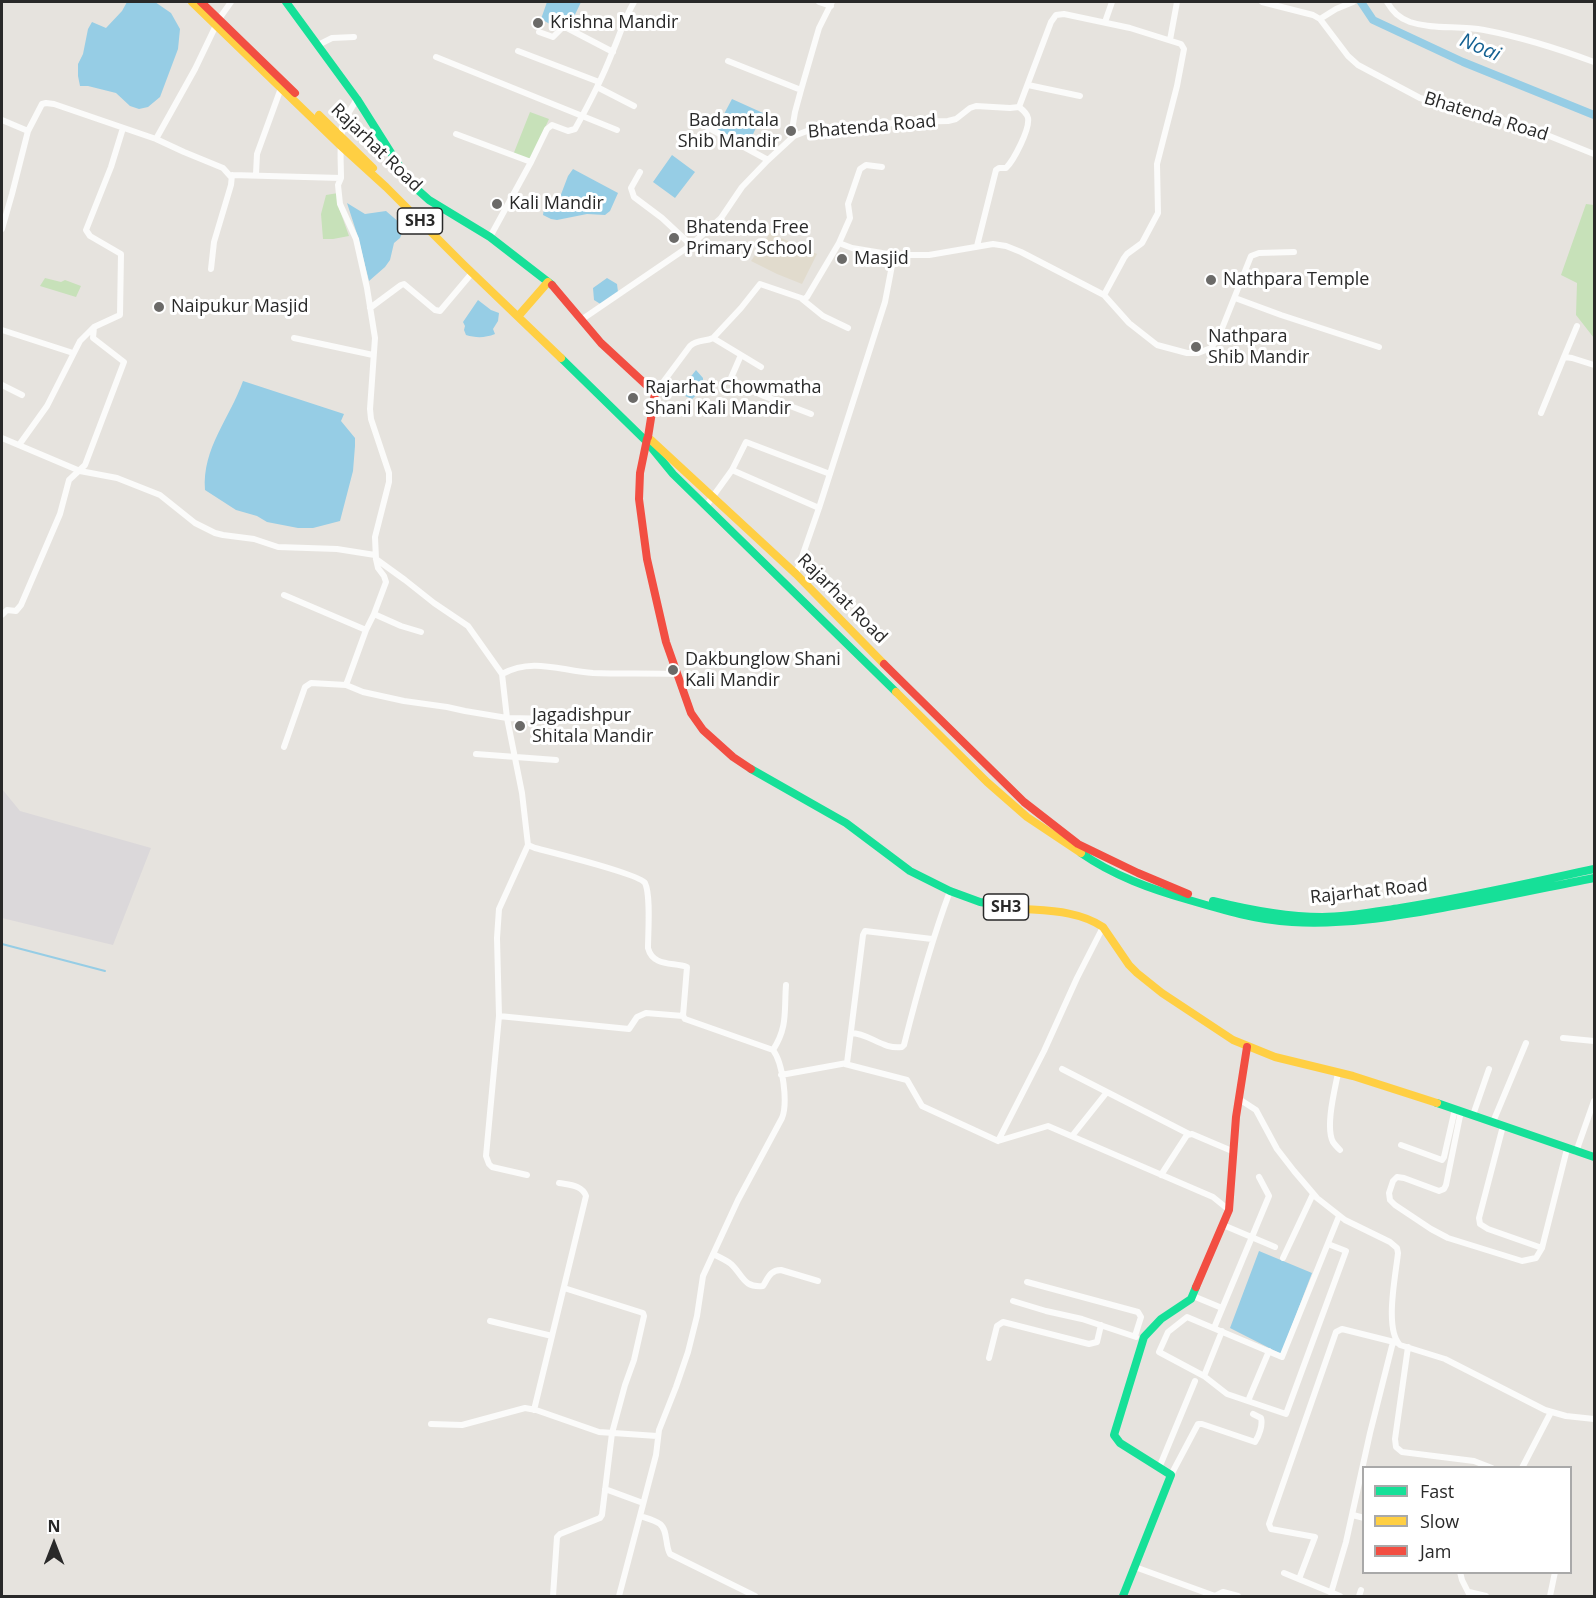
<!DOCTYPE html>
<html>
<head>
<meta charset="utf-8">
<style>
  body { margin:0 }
  #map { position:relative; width:1596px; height:1598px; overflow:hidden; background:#e6e3de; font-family:"Open Sans",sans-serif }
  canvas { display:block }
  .frame { position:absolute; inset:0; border:3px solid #292929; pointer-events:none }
  .legend { position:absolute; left:1362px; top:1466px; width:210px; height:108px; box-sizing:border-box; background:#fff; border:2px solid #a9a9a9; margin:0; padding:8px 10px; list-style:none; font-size:18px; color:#292929 }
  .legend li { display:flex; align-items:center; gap:12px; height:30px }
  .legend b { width:30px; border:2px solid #a9a9a9 }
  .north { position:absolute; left:24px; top:1514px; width:60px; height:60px; -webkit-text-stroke:4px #fff; paint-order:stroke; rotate:0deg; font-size:16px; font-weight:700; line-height:24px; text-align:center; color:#292929 }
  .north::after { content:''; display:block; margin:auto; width:21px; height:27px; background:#292929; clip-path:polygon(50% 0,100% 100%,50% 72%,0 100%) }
</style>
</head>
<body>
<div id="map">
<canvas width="1596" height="1598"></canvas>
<div class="frame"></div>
<ul class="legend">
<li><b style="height:8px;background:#16e098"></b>Fast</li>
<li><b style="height:8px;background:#ffcf43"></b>Slow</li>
<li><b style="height:8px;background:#f24e42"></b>Jam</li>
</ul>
<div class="north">N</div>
</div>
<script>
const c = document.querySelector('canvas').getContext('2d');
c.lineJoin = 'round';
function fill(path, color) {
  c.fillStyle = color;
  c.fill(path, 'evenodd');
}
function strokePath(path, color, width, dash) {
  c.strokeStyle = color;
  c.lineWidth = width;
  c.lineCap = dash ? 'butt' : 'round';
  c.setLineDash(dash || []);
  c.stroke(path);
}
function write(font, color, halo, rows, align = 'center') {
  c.font = font + ' "Open Sans",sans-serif';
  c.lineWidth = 6;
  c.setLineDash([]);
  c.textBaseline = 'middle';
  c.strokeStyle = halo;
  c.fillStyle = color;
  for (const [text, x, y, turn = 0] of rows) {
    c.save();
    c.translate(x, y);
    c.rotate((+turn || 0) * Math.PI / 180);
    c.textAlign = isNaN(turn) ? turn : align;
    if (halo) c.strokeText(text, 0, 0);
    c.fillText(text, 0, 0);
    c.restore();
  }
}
const industrial = new Path2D(`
  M2,789l18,22 131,37 -38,97 -111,-27z`);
const education = new Path2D(`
  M770,233l47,21 -15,30 -25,-10 -26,-13z`);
const green = new Path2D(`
  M530,112l19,7 -20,43 -16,-7z
  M338,193l1,15 10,28 -16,3h-10l-2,-25 5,-19z
  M1586,204l8,1v133l-18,-23 1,-32 -16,-8z
  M45,278l16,4 4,-2 16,6 -5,11 -36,-11z`);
const water = new Path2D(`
  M127,2h28l16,11 9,16 -2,20 -18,48 -12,10 -9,2 -9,-3 -14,-13 -28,-7h-8l-2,-10v-12l5,-10 5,-25 4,-7 14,6 16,-17z
  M547,2h34l-10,21 -4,-1 -5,9 -21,-12z
  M732,99l31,14 -16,34 -32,-16z
  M672,155l23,17 -20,26 -22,-16z
  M573,169l45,24 -8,18 -5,4 -18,-1 -30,6 -6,-1 -8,-4 1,-7 16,-11 8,-21z
  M347,203l18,11 21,-3 15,13 2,7 -3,7 -6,5 -4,17 -5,7 -16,14 -11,-44z
  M607,278l10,6 1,8 -16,13 -8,-5 -1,-12z
  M478,300l13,10 8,3 -1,8 -5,8 2,5c-10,4 -19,4 -29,1l-2,-5 1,-4 -2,-4z
  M696,370l7,8v11l-11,10 -7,-3 -4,-7z
  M243,381l101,33 -3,7 14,17v8l-2,25 -13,50 -27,7h-15l-31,-6 -10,-6 -21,-6 -31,-20c-3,-42 25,-72 38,-109z
  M1259,1251l53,22 -31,81 -51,-26z`);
const stream = new Path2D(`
  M2,944l103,27`);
const canal = new Path2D(`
  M1361,2l12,18 90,42 131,53`);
const street = new Path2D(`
  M819,2l12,4
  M1262,2l51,13 7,4 28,37 10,9 62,33 102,27 72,29
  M1387,2c6,10 12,16 23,20 24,8 49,3 74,8 37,7 75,19 110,32
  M1320,19l16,-10 17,-7
  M1105,22l7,-20
  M539,32l14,5 9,-9h5l46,24
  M1170,40l7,-38
  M318,45l14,-7 22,-1
  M518,51l81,31
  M436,57l181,73
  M728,61l73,29
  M1028,85l52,11
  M597,87l37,19
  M357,99c-3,5 -7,11 -10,17 -9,19 -6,42 -6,62l-3,7 2,19 16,35 11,49 8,50 -5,71 1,10 18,54v9l-14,55 1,22 2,9 6,8 2,6 -12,32
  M693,114l14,13 61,33
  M2,120l26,11
  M456,134l75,28
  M794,136l-1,-12 2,-12 6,-22 18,-62 13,-26
  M640,172l-9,16 3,9 28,21 29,27
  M256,174l1,-20 24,-66
  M232,175l109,3
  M2,229l10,-35 16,-63 14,-27 4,-1 8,1 102,35
  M490,237l41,-75 16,-33 5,-4 16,6 7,-2c14,-25 27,-50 37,-76 8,-18 12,-34 22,-51
  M839,243l11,-25 -2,-14 12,-35 6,-4 16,2
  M977,246l19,-76 3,-2h7c8,-8 24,-39 22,-50 -1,-5 -5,-8 -9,-11
  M894,255h35l64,-11 13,2 15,6 83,43 25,28 28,22 30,8h11l13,-5 8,-12 32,-80 8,-3 35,-1
  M211,269l3,-27 17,-57 1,-10 -1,2 -8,-9 -39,-16 -28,-13 39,-70 24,-50 12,-17
  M1235,298l46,17 98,32
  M802,299l21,17 25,12
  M370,308l31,-23 3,-1 31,26 5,1 32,-38
  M581,320l110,-75 30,-27 21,-31 26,-27 26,-24 13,-5 98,-9 43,-1 8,-2 14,-11 6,-2 34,2 9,-1 32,-85 5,-7 8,-1 66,14 51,16 3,5 -7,37 -20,78 1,49 -16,30 -15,11 -3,4 -20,37
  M2,330l71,23
  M294,338l79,17
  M713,338l48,29
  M741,355l-10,23 2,4 31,14 47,18
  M1564,357l13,-31
  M2,385l20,10
  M655,393l35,-47c8,-7 15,-4 23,-8l28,-30 19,-24 44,15 3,-2 32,-54 13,5 42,7 -9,47 -66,206 -23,66
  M1541,413l23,-56 8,1 22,7
  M2,438l78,33 37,7 43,17 35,28 20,10 8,2 31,4 24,8 59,2 38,6
  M19,445l28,-39 33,-65 14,-14
  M732,470l87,38
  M706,506l26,-36 14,-28 84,32
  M376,559l29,21 29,23 34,23 34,48
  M284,595l82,35 -20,55 -35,-2 -6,4 -21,60
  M2,615l5,-5 9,1 5,-6 39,-91 9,-34 16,-15 39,-103 -31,-24 1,-11 26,-12 1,-61 -31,-18 -4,-6 25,-63 12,-39
  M366,630l8,-16 27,12 20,6
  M346,685l17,7 41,9 43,6 18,4 42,7 51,1
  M476,754l80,6
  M499,1016l130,13 8,-12 9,-4 37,3
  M851,1033c18,0 32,17 51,14l2,-2c13,-52 27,-103 46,-154
  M1563,1038l31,3
  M773,1050c15,-23 11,-39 13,-65
  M845,1064l62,16 15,26 76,35 50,-15 165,71 16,13
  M1062,1069l127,65
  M1338,1073c-3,16 -13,54 -5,69 2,3 4,5 7,8
  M781,1075l66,-12 16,-128 2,-4 67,8
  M1239,1099l17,11 21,39 17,22 23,27 28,22 45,22 7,6 1,5c-2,21 -14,76 2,92l45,14 100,51 21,6 28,3
  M1461,1111l-15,74 -2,4 -5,2 -35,-13 -7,-1 -4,4 -4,12 1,7 5,5 36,24 17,9 74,23 14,-3 6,-10 25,-99
  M1473,1115l16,-46
  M1493,1122l33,-79
  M1503,1126l-24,92 1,6 8,5 54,19
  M1072,1136l35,-44
  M998,1141l46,-90 33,-73 26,-51
  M1401,1145l41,15 2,-3 11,-48
  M1576,1152l18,-51
  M527,1175l-35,-8 -3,-3 -3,-8 13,-140 -2,-78 2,-29 29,-64
  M1161,1175l26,-40 5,-1 40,17
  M1223,1225l52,22
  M713,1254c6,3 13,6 18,10 12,11 12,24 32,22 5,-8 7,-16 18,-16l37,11
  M1283,1258l30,-64
  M1027,1282l111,30 3,5 -6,19
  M1193,1296l29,12
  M1013,1301l33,10 36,8 54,18
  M490,1321l62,15
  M1214,1328l55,-132 -10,-19
  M1222,1331l-18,45 23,18 59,20 60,-163 -18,-7
  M1408,1347l-13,92 1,8 6,5 72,9 18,7
  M989,1358l8,-32 6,-4 86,22 8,-2 4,-17
  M1204,1376l-45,-24 9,-20 19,-15 95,40 57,-141
  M1248,1401l21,-50
  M534,1410l52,-214c-4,-11 -16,-11 -27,-13
  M431,1424l31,1 63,-17 11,2 63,22 58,4
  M1159,1468l36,-87
  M1522,1468l29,-56
  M1171,1475l27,-51h4l53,18c4,-6 8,-17 6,-24l-8,-4
  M605,1489l38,14
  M1353,1515l11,3
  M640,1516c6,2 15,4 20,8 8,6 5,22 10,30l85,42
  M1135,1567l80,29 8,-4 15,4
  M1460,1572l2,8 8,16
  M1284,1573l56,23
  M1299,1579l16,-42 -44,-8 -2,-5 67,-192 6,-3 56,14
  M1469,1592l17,4
  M1331,1593l15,-51 24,-109 23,-91
  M553,1596l4,-59 3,-3 40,-16 2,-3 10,-82 13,-48 9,-25 10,-44 -1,-3 -79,-25
  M619,1596l37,-141 3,-25 17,-43 12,-35 9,-36 6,-40 35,-76 44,-82c6,-15 1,-55 -9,-68l-88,-31 -2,-3 4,-49c-14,-5 -34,0 -39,-19 0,-15 3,-53 -3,-65 -5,-9 -95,-31 -110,-35l-7,-3 -6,-52 -15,-75 -5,-44c31,-17 59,-3 91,-1 28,1 56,0 84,1
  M1359,1596l2,-6
  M1550,1596l5,-24`);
const fast = new Path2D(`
  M286,2l71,97 53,84 19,17 61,37 62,48
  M561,358l85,83 27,33 223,218
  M751,769l95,54 64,48 40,20 30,11 43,7
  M1081,853c33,23 70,36 108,47 34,10 68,20 103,22 51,3 100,-5 150,-14 51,-9 101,-20 152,-30
  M1213,901c36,9 72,16 109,16 26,0 52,-5 78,-9 65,-10 129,-25 194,-39
  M1437,1103l157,54
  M1123,1596l48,-121 -51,-32 -6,-8 30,-98 17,-18 30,-20 5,-12`);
const slow = new Path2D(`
  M192,2l149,144 45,41 78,78 97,93
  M319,115l54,53
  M521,313l27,-31
  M651,440l145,134 88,90
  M896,692l91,90 40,35 54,36
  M1023,909c28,2 56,2 80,18l26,38 8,8 25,20 71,47 42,17 78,19 84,27`);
const jam = new Path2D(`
  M201,2l94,91
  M552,285l49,58 54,50 -7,44
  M647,439l-7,34 -1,26 8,60 19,83 25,71 12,17 30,27 18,12
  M884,664l140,138 54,42 60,29 50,21
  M1196,1287l33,-77 7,-93 11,-70`);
const markers = [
  [538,23,6,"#6b6a68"],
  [791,131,6,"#6b6a68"],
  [497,204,6,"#6b6a68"],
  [674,238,6,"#6b6a68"],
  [842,259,6,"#6b6a68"],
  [1211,280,6,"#6b6a68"],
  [159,307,6,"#6b6a68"],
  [1196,347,6,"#6b6a68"],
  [633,398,6,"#6b6a68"],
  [673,670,6,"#6b6a68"],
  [520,726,6,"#6b6a68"]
];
const shields = [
  [420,221,45],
  [1006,907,45]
];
const shieldNames = [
  ["SH3",420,221],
  ["SH3",1006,907]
];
const poiNames = [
  ["Krishna Mandir",550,23],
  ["Badamtala",779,121,"right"],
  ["Shib Mandir",779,142,"right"],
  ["Kali Mandir",509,204],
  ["Bhatenda Free",686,228],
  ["Primary School",686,249],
  ["Masjid",854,259],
  ["Nathpara Temple",1223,280],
  ["Naipukur Masjid",171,307],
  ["Nathpara",1208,337],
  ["Shib Mandir",1208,358],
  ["Rajarhat Chowmatha",645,388],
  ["Shani Kali Mandir",645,409],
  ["Dakbunglow Shani",685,660],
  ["Kali Mandir",685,681],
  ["Jagadishpur",532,716],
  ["Shitala Mandir",532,737]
];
const streetNames = [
  ["Bhatenda Road",1486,117,17],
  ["Bhatenda Road",872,127,-5],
  ["Rajarhat Road",376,148,44],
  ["Rajarhat Road",842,599,45],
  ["Rajarhat Road",1369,892,-6]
];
const waterNames = [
  ["Noai",1480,48,23]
];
fill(industrial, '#dbd8da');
fill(education, '#e1dbcd');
fill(green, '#c7e1b9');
fill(water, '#96cde5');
strokePath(stream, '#96cde5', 2);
strokePath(canal, '#96cde5', 8);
strokePath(street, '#fbfbfa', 6);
strokePath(fast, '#16e098', 8);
strokePath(slow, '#ffcf43', 8);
strokePath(jam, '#f24e42', 8);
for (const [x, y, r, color] of markers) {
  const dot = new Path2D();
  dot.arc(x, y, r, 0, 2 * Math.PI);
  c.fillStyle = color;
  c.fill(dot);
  strokePath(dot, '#fff', 2);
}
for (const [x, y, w] of shields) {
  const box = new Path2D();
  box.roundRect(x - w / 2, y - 13, w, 26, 4.5);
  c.fillStyle = '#fff';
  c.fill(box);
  strokePath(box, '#292929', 1.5);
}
write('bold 16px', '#292929', null, shieldNames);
write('18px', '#292929', '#fff', poiNames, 'left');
write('18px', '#292929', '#fff', streetNames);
write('italic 20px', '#146192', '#fff', waterNames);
</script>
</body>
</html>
